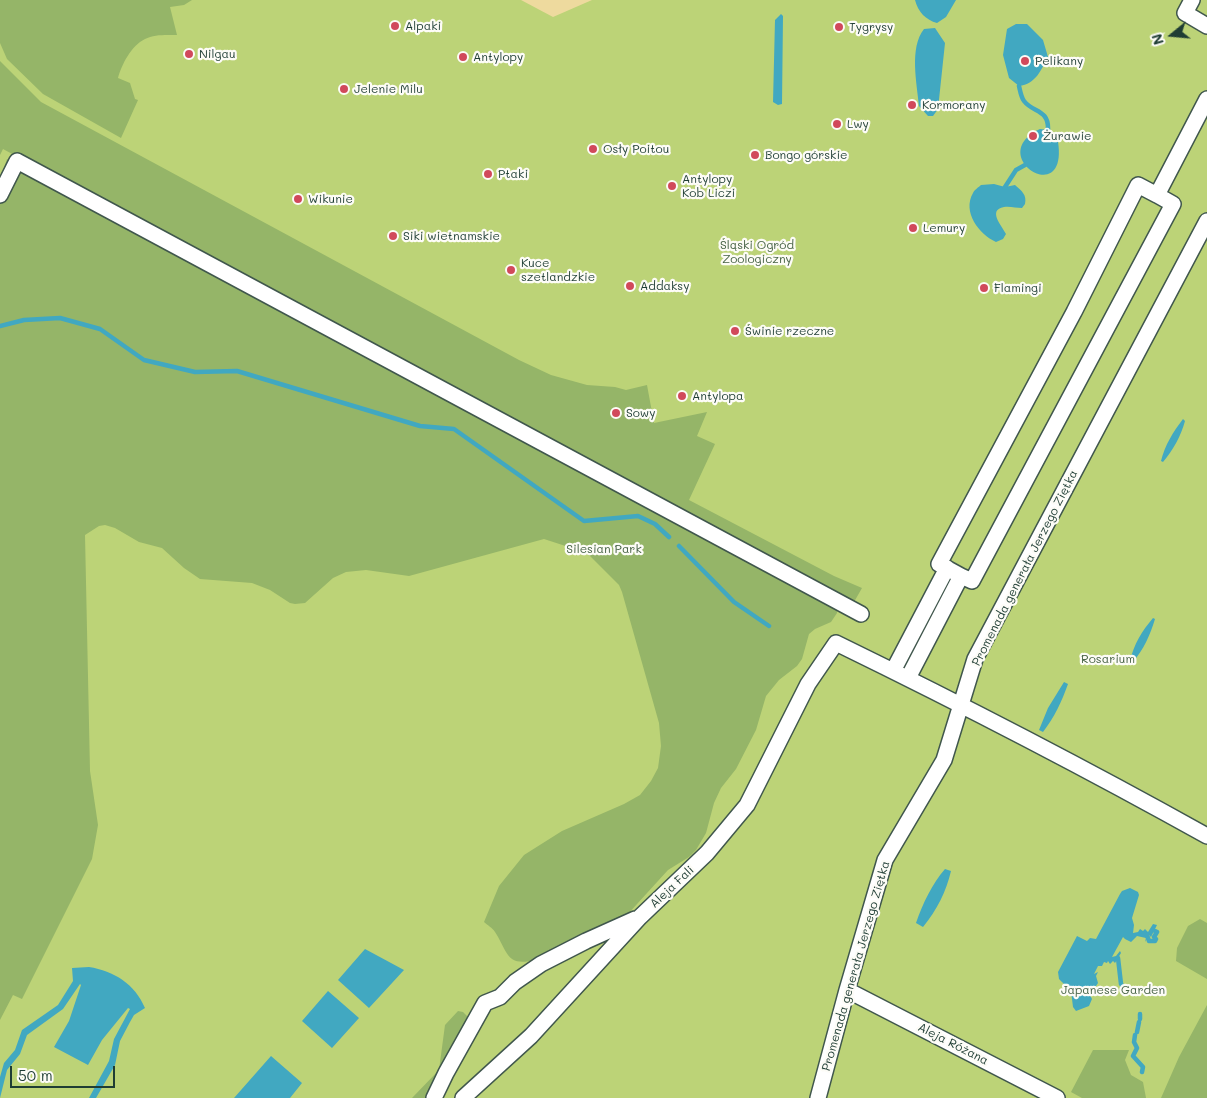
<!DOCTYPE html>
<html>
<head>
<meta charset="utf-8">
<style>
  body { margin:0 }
  #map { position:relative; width:1207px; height:1098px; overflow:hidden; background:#f9eddc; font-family:Mali,sans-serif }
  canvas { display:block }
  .north { position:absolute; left:1147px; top:10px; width:50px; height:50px; -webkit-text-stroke:4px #fdfcf7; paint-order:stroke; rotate:253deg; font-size:14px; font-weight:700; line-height:20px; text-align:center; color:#1f3d34 }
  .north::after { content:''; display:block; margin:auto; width:18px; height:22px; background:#1f3d34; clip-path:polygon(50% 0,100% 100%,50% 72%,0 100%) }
  .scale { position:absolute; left:10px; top:1066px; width:105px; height:22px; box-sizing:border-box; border:2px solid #1f3d34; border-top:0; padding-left:6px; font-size:15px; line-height:18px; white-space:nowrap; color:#1f3d34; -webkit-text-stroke:4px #fdfcf7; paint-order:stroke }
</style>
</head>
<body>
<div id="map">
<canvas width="1207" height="1098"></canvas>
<div class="north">N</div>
<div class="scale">50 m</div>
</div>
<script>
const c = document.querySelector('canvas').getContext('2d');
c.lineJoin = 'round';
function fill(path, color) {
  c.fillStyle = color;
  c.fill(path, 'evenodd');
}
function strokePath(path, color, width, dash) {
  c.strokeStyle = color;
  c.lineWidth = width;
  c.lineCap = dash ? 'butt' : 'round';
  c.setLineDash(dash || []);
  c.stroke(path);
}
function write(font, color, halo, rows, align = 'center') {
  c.font = font + ' Mali,sans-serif';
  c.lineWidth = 4.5;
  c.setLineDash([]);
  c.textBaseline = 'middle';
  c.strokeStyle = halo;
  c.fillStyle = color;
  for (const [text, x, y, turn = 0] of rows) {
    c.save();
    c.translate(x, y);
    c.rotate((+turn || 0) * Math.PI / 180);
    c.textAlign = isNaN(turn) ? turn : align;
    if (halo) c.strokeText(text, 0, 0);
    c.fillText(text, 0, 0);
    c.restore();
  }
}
const green = new Path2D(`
  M0,0h1207v1098h-1207z`);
const forest = new Path2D(`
  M0,0h192l-8,5 -14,2 7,28c-10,0 -23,-1 -32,4 -14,7 -23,25 -27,39l12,5 5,16 3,1 -17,38 -78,-44 -36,-35 -7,-16z
  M0,61l41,41 478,258 32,15 36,10 28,2 11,3 21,-5 7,38 53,-11 -10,24 18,8 -26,56 145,76 28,12 -8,14 -679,-360 -172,-93 -3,6z
  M7,159l830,448v6l-6,9 -16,7 -6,5 -7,25 -5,7 -18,14 -13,16 -10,34 -20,39 -15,19 -7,15 -8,30 -10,17 -7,7 -21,13 -41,45 -92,45c-29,7 -27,-8 -40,-28 -3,-5 -7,-6 -11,-10l15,-36 25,-31 38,-24 62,-27 16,-9 11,-14 7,-13 3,-22 -2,-23 -37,-131 -3,-7 -32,-32 -43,-14 -135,37 -43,-6 -20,2 -13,6 -28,25 -10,1 -5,-1 -20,-13 -18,-7 -52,-4 -16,-11 -22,-20 -23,-6 -24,-14 -10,-3 -6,1 -14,9 5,236 8,54 -6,34 -70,140 -9,-4 -13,25v-841z
  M1200,919l7,4v56l-31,-18 1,-13 11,-22z
  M1207,1005v93h-46l18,-41z
  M458,1011l5,1 6,6 -40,80h-17l27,-28 6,-45z
  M1093,1050h36l-4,10 6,15 12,7 3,16h-64l-11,-6z`);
const sand = new Path2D(`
  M521,0h71l-39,17z`);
const water = new Path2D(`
  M915,0h41l-10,17 -9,6c-11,-3 -19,-11 -22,-23z
  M781,14l2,2 -1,88 -4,1 -5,-3 2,-82z
  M1016,24h11l16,16 5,17c-7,13 -12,27 -29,29l-10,-8 -6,-23 4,-26z
  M935,28l10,15 -7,66 -5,7h-5l-9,-10c-2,-23 -10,-58 5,-77z
  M1040,129l8,1 9,6c16,77 -75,20 -17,-7z
  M994,184l11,3 10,-2c7,6 12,10 10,19l-3,4c-6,0 -12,-2 -18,-1 -17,3 -2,19 2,27l-3,5 -7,3c-17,-8 -34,-30 -23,-49 1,-3 6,-6 8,-8z
  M1183,419l2,2c-4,15 -12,29 -22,41l-2,-1c4,-16 12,-29 22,-42z
  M1153,618l2,1c-5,16 -11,30 -22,43l-3,-1c4,-17 12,-30 23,-43z
  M1064,682l4,2c-6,17 -14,34 -25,48l-4,-2 9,-22z
  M945,869l6,2c-5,21 -14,39 -28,56l-7,-4c7,-20 16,-39 29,-54z
  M1130,888l8,4 1,3 -7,23 2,7 -1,8 5,-1 2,-3 3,2 2,-2 3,3 5,-8 4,1 -6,12 -2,-2 -4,7 1,-4 -9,-2 -6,6 -6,-3 -2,-2 -11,20 4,-1 4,-5 1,2 -6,10 -2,-2 -3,3 -2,-3 -1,2 -3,-1 -2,4h-4l-4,8 4,-2 -2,4 2,7 -4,6 -6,2 4,8 -3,7 -13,5 -3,-4 -2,-16 -12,-12 -1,-7 19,-36 10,5 3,-3 6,1 24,-45 2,-3z
  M365,949l39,21 -35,38 -31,-28z
  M89,967c25,4 46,17 56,41l-11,7 -4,7 -10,19 -5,24 -19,33h-7l20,-37 5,-22 16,-30 -2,-1 -26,32 -14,25 -34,-18 15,-26 12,-36 -1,-1 -17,25 -36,26 -7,19 -13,16 -7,28v-21l4,-14 11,-13 7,-20 36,-25 15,-24 -1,-13z
  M328,991l31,27 -27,30 -30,-27z
  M271,1056l31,27 -12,15h-56z`);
const stream = new Path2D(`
  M1019,86c1,4 2,11 5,15 9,12 25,8 24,29
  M1005,187l11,-17 9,-5
  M0,326l24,-6 36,-2 40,11 44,31 51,12 42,-1 183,55 34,3 130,92 54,-5 17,8 14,13
  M679,546l55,56 35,24
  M1147,935l2,6h6l1,-2 -2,-2 3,-5 -2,-1
  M1118,958l3,26 3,4
  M1140,1019v-5
  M1137,1032l2,-10
  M1135,1035l-1,7 3,6 -4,8 10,11 -1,5`);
const street = new Path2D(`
  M1192,0l-7,13 22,13
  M0,195l17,-34 844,453
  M961,576l11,5 201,-377 -16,-9 50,-96
  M893,671l54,-103
  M908,678l53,-102 -22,-12 135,-252 64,-127 19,10
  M847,990l210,108
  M434,1098l12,-25 39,-70 15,-6 15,-15 26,-18 45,-23 49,-22
  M463,1098l68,-62 109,-119 67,-64 40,-48 61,-121 28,-41c125,61 249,125 371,193
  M818,1098l29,-108 38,-130 59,-100 31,-101 232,-438`);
const markers = [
  [395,26,5,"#d1495b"],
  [839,27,5,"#d1495b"],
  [189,54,5,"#d1495b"],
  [463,57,5,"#d1495b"],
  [1025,61,5,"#d1495b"],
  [344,89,5,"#d1495b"],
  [912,105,5,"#d1495b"],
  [837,124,5,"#d1495b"],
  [1033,136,5,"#d1495b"],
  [593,149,5,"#d1495b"],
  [755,155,5,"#d1495b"],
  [488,174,5,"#d1495b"],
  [672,186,5,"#d1495b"],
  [298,199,5,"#d1495b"],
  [913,228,5,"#d1495b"],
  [393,236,5,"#d1495b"],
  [511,270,5,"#d1495b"],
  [630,286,5,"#d1495b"],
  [984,288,5,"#d1495b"],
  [735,331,5,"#d1495b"],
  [682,396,5,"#d1495b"],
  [616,413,5,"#d1495b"]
];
const poiNames = [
  ["Alpaki",405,26],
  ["Tygrysy",849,27],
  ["Nilgau",199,54],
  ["Antylopy",473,57],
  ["Pelikany",1035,61],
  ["Jelenie Milu",354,89],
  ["Kormorany",922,105],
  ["Lwy",847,124],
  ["Żurawie",1043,136],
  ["Osły Poitou",603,149],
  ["Bongo górskie",765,155],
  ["Ptaki",498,174],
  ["Antylopy",682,179],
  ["Kob Liczi",682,193],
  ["Wikunie",308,199],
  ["Lemury",923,228],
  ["Siki wietnamskie",403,236],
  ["Kuce",521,263],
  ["szetlandzkie",521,277],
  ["Addaksy",640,286],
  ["Flamingi",994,288],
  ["Świnie rzeczne",745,331],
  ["Antylopa",692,396],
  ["Sowy",626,413]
];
const parkNames = [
  ["Śląski Ogród",757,245],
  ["Zoologiczny",757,259],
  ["Silesian Park",604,549],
  ["Rosarium",1108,659],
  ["Japanese Garden",1113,990]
];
const streetNames = [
  ["Promenada generała Jerzego Ziętka",1025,568,-63],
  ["Aleja Fali",672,887,-43],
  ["Promenada generała Jerzego Ziętka",856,966,-74],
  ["Aleja Różana",953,1044,27]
];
fill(green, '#bcd377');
fill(forest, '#95b568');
fill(sand, '#eeda9e');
fill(water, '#41a8c1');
strokePath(stream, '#41a8c1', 4.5);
strokePath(street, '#40574d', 18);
strokePath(street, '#fff', 15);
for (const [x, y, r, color] of markers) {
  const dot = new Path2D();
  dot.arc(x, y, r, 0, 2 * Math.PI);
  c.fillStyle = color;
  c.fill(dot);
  strokePath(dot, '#fdfcf7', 2);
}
write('12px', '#1f3d34', '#fdfcf7', poiNames, 'left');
write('12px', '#466245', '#fdfcf7', parkNames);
write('12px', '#1f3d34', '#fdfcf7', streetNames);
</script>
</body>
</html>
